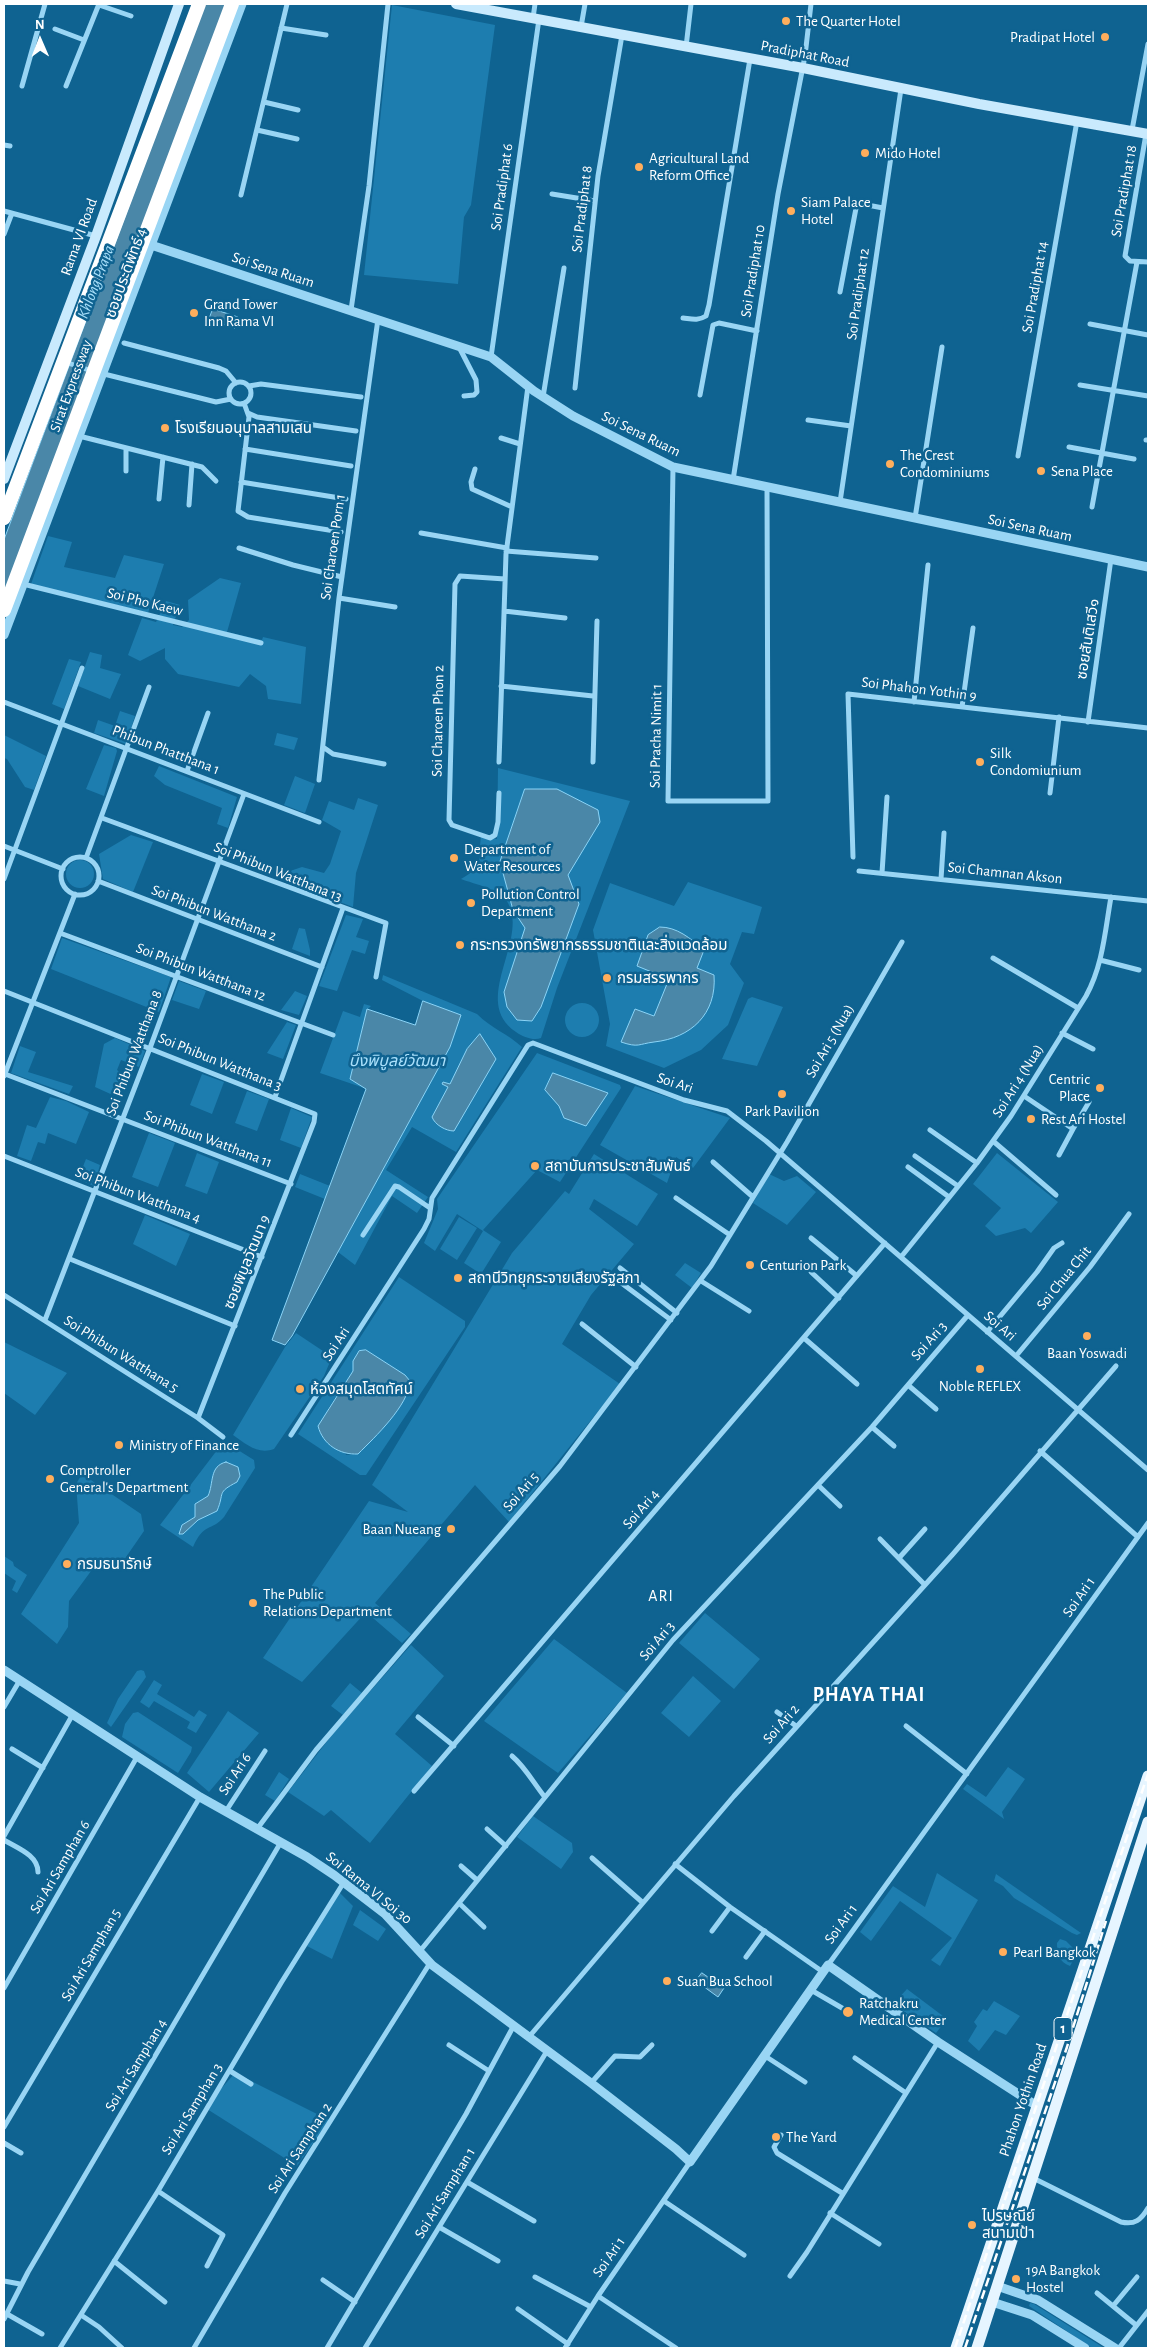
<!DOCTYPE html>
<html>
<head>
<meta charset="utf-8">
<style>
  body { margin:0 }
  #map { position:relative; width:1152px; height:2352px; overflow:hidden; background:#0f6391; font-family:"Alegreya Sans",sans-serif }
  canvas { display:block }
  .frame { position:absolute; inset:0; border:5px solid #fff; pointer-events:none }
  .north { position:absolute; left:15px; top:15px; width:50px; height:50px; -webkit-text-stroke:4px #0f6391; paint-order:stroke; rotate:359deg; font-size:14px; font-weight:700; line-height:20px; text-align:center; color:#fff }
  .north::after { content:''; display:block; margin:auto; width:18px; height:22px; background:#fff; clip-path:polygon(50% 0,100% 100%,50% 72%,0 100%) }
</style>
</head>
<body>
<div id="map">
<canvas width="1152" height="2352"></canvas>
<div class="frame"></div>
<div class="north">N</div>
</div>
<script>
const c = document.querySelector('canvas').getContext('2d');
c.lineJoin = 'round';
function fill(path, color) {
  c.fillStyle = color;
  c.fill(path, 'evenodd');
}
function strokePath(path, color, width, dash) {
  c.strokeStyle = color;
  c.lineWidth = width;
  c.lineCap = dash ? 'butt' : 'round';
  c.setLineDash(dash || []);
  c.stroke(path);
}
function write(font, color, halo, rows, align = 'center') {
  c.font = font + ' "Alegreya Sans","Noto Sans Thai",sans-serif';
  c.lineWidth = 5;
  c.setLineDash([]);
  c.textBaseline = 'middle';
  c.strokeStyle = halo;
  c.fillStyle = color;
  for (const [text, x, y, turn = 0] of rows) {
    c.save();
    c.translate(x, y);
    c.rotate((+turn || 0) * Math.PI / 180);
    c.textAlign = isNaN(turn) ? turn : align;
    if (halo) c.strokeText(text, 0, 0);
    c.fillText(text, 0, 0);
    c.restore();
  }
}
const green = new Path2D(`
  M392,5l103,20 -24,180 -7,12 -6,67 -94,-9z
  M48,536l24,6 -8,25 51,11 9,-23 40,9 -16,49 -117,-29z
  M220,578l21,5 -14,49 35,8 1,-3 43,10 -5,57 -33,-5 -2,-13 -16,-12 -11,13 -61,-13 -13,-15v-11l-25,13 -12,-6 14,-37 14,4 10,-21 14,4 -7,20 9,2 7,-7 -1,-20z
  M90,652l12,3 -2,13 21,6 -11,25 -32,-13z
  M69,659l12,3 -17,47 -12,-5z
  M120,711l15,5 -9,28 -32,-11 4,-13 17,6z
  M277,733l21,5 -4,12 -20,-5z
  M4,735l42,21 -12,34 -9,-3 -18,-28 -3,-1z
  M104,745l12,3 1,3 -13,45 -18,-7z
  M159,766l78,31 -9,31 -11,-4 5,-16 -57,-23 -11,-9z
  M498,768l132,33 -73,187 -16,50c-7,3 -18,-1 -25,-6 -46,-31 13,-91 -8,-129 -8,-14 -34,-19 -47,-24 24,-13 17,-21 20,-43l16,3z
  M295,776l20,8 -10,29 -21,-8z
  M358,798l20,7 -22,68 -3,34 -71,-27 5,-8 15,-5 22,6 6,-9 11,-33 -19,-11 7,-19 25,9z
  M131,835l22,7 -20,50 -30,-13 -4,-25z
  M66 874a14 14 0 1 1 28 0a14 14 0 1 1-28 0Z
  M688,882l74,25 -8,27 -12,-2 -12,32 14,19 -16,42 -27,25 -37,18 -58,-22 4,-22 -17,-94 17,-47 64,23z
  M346,915l17,4 -7,18 13,4 -4,13 -13,-4 -15,41 -18,-5z
  M299,928l6,1 5,21v6l-18,-7z
  M62,938l109,39 -12,35 -108,-43z
  M383,975l94,39c14,14 31,20 45,33l-66,105 -44,-25 -26,43 42,27 -11,16 -25,-17 -37,69 -17,-13 112,-205 11,-31 -38,-15 -41,-21z
  M179,981l27,10 -7,18 -27,-9z
  M295,991l12,5 -8,19 -18,-5z
  M752,997l31,10 -26,59 -35,-7 26,-60z
  M565 1020a17 17 0 1 1 34 0a17 17 0 1 1-34 0Z
  M364,1004l7,2 -4,4 -17,69 17,10 -47,-16 23,-62 17,6z
  M287,1022l9,3 -13,34 -16,-6z
  M115,1038l30,13 -6,16 -18,-7 -4,10 6,5 -8,21 -20,-9 9,-43z
  M20,1046l16,6 -8,20 45,14 -4,8 -58,-21z
  M537,1053l83,32 1,3 -61,94 -23,-12 -54,60 18,12 -20,32 -17,-11 19,-32 -26,-17 -22,37 -11,-8 14,-34 -1,-10z
  M202,1074l22,8 -12,32 -22,-9z
  M635,1086l95,32 -37,50 -17,-11 -9,26 -67,-38z
  M247,1091l22,8 -12,32 -22,-8z
  M50,1097l16,4 23,11 -13,32 -28,-11 -3,11 -7,-2 -7,19 -14,-5 10,-31 9,3z
  M291,1108l21,9 -11,31 -21,-8z
  M149,1133l26,10 -17,44 -26,-10z
  M197,1153l22,9 -12,32 -22,-8z
  M997,1153l61,49 -27,31 -6,-5 -29,8 -11,-10 16,-18 -28,-24z
  M594,1154l64,40 -21,32 -43,-27 -5,10 45,35 -43,51 -29,49 58,40 -111,138 -34,-37 -100,118 36,31 -9,9 -36,-31 -64,70 -39,-24 106,-157 39,11 -36,-27 140,-232 53,-62 4,3z
  M86,1159l14,6 -6,21 -16,-7z
  M300,1174l30,12 -5,13 -30,-12z
  M769,1174l15,7 13,-5 19,16 -29,33 -34,-22z
  M145,1215l45,19 -14,32 -43,-22z
  M459,1217l18,11 -20,32 -17,-11z
  M685,1263l16,10 -9,15 -17,-13z
  M399,1277l66,44v6l-99,148h-6l-62,-41zM353,1371l57,10c-1,23 -35,56 -52,73l-12,1 -18,-46z
  M296,1333l36,24 -8,19 -50,73c-16,6 -28,-5 -41,-14l52,-88z
  M4,1342l63,31 -32,42 -31,-22z
  M225,1442l29,18 1,8 -31,49c-13,15 -20,5 -31,30l-33,-22 61,-80z
  M82,1474l59,40 3,17 -20,29 -30,7 -25,34 -1,26 -11,17 -36,-30 58,-91 -3,-39z
  M4,1556l9,6 1,4 13,9 -10,18 -5,-3 4,-9 -12,-8z
  M705,1613l55,46 -26,30 -55,-46z
  M554,1639l73,54 -69,80 -74,-52z
  M411,1645l33,31 -49,58 37,32 -62,77 -39,-33 -7,6 -36,-24 47,-61z
  M141,1670l3,1 2,6 -35,50 -4,-4 11,-24 19,-28z
  M693,1676l28,25 -32,36 -28,-24z
  M154,1680l8,5 -5,9 37,23 5,-7 8,5 -11,18 -9,-5 3,-6 -36,-21 -5,7 -9,-6z
  M350,1683l12,10 -19,22 -12,-9z
  M228,1711l31,22 -50,59 -22,-19z
  M138,1712l54,35 -1,5 -13,21 -56,-36 3,-13 8,-11z
  M1008,1767l17,12 -23,33 2,7 -41,-30 4,-5 19,13z
  M279,1772l10,7 -14,22 -10,-6z
  M533,1816l39,27 1,9 -12,17 -44,-32z
  M937,1873l41,27 -38,66 -9,-6 21,-22 -52,-37 -29,40 -11,-9 33,-46 32,21z
  M996,1874l85,59 -4,2 -5,-2 -58,-35 -11,-12 -9,-5z
  M339,1892l14,14 -21,53 -25,-13z
  M360,1910l26,19 -8,12 -25,-16z
  M1060,1939l6,2 8,8v10l-4,7c-11,-4 -13,-12 -13,-23z
  M907,1989l40,30 -11,14 -43,-29z
  M994,2001l26,15 -14,19 -11,-5 -16,21 -11,-10 9,-15 -3,-4 9,-13 4,2z
  M235,2073l94,47 -32,46 -90,-57 12,-18z
  M1030,2303l4,1 70,44h-12l-63,-42z`);
const water = new Path2D(`
  M205,4h23l-224,596v-60z
  M213,309l25,8 -3,11 -26,-8z
  M525,789h32l41,21 2,12 -32,53 11,29 -38,103 -9,14 -15,-1 -10,-13 -3,-15 21,-64 -12,-18 -13,-48z
  M660,927c17,0 30,11 44,23l-7,18 17,7c3,39 -23,63 -60,67 -16,2 -15,6 -33,0l14,-33 19,7 15,-37 -32,-13 11,-31z
  M423,1001l38,14 -11,32 -158,289 -7,9 -13,-5 94,-251 -16,-10 17,-70 48,16z
  M480,1034l16,25 -42,72c-8,0 -19,-6 -22,-14l16,-30 -6,-3 1,-2 7,2 17,-35z
  M553,1073l55,20 -22,33 -22,-8 -5,-12 -14,-16z
  M366,1350l39,25 5,6c-1,24 -35,56 -52,73 -18,1 -35,-9 -40,-28l35,-55v-10l6,-10z
  M226,1462l12,5 2,9 -3,6c-21,11 -12,10 -20,29l-19,9 -15,14h-4l3,-9 13,-8v-13l13,-8c6,-13 1,-30 18,-34z
  M702,1973l22,15 -6,9 -22,-16z`);
const minor = new Path2D(`
  M99,5l32,11
  M533,18l2,-14
  M581,27l4,-23
  M281,28l45,7
  M55,29l29,11
  M686,47l5,-43
  M22,86l23,-82
  M66,86l33,-82
  M264,102l34,8
  M257,130l40,9
  M1132,130l16,-86
  M1146,134l-21,122 5,5 18,1
  M4,145l6,1
  M552,194l43,7
  M241,195l46,-191
  M4,211l92,25
  M4,234l8,-21
  M840,292l17,-89 26,5
  M351,310l18,-124 19,-182
  M683,318c9,1 15,3 23,-2l3,-11 41,-246
  M1090,324l58,11
  M124,343l95,25 7,3 10,12
  M459,347l17,33 1,12 -3,3 -10,1
  M491,357l48,-338
  M65,362l27,9
  M100,373l116,29 15,-3
  M229 393a11 11 0 1 1 22 0a11 11 0 1 1-22 0Z
  M1080,385l68,11
  M249,386l12,-2 100,13
  M575,388l23,-212 24,-141
  M700,395l13,-70 6,-2 38,8
  M543,397l21,-129
  M244,403l5,14 -11,94 10,6 93,15
  M248,413l9,4 99,14
  M808,420l43,6
  M79,436l123,31 14,14
  M501,438l19,6
  M1146,440h2
  M1069,447l65,12
  M126,448v23
  M245,449l106,17
  M1018,456l59,-335
  M673,467l-5,334h100l-1,-314
  M475,469l-4,13 1,7 40,18
  M733,480l45,-286 27,-138 6,-52
  M241,482l105,17
  M159,499l4,-42
  M840,502l61,-413
  M189,505l3,-41
  M1092,507l45,-245
  M915,518l27,-171
  M421,533l86,15
  M239,548l54,17 49,12
  M506,551l90,7
  M23,584l238,59
  M339,598l56,9
  M504,611l61,7
  M501,686l92,10
  M4,702l315,120
  M914,702l14,-137
  M962,707l11,-79
  M1088,722l23,-163
  M323,747l10,7 51,10
  M499,762l7,-208 22,-168
  M593,762l4,-141
  M187,771l21,-58
  M319,780l20,-182 39,-279
  M499,793l-1,29 -3,13 -5,3 -38,-13 -3,-5 6,-236 5,-8 45,3
  M1050,793l9,-76
  M102,818l284,105 -10,54
  M4,846l59,23
  M853,857l-5,-163 300,34
  M61 876a19 19 0 1 1 38 0a19 19 0 1 1-38 0Z
  M86,858l63,-171
  M859,871l289,30
  M882,873l5,-76
  M4,879l78,-211
  M941,879l3,-46
  M98,881l224,86
  M60,933l273,102
  M993,958l85,50
  M1100,960l39,10
  M4,991l311,123 -1,8 -116,296
  M1062,1033l31,16
  M5,1074l286,110
  M4,1076l71,-182
  M1024,1096l49,33 -14,26
  M275,1097l68,-189
  M1073,1129l16,-27
  M930,1130l47,33
  M993,1141l63,54
  M4,1156l258,101
  M915,1156l43,30
  M713,1162l40,35
  M908,1167l41,30
  M676,1198l54,37
  M363,1235l32,-49 4,1 31,21
  M811,1238l46,38
  M901,1257l76,-94 34,-47 75,-120c17,-31 19,-65 25,-99
  M70,1259l165,67
  M620,1268l57,45
  M811,1272l28,26
  M612,1276l59,44
  M701,1281l48,30
  M4,1295l194,123 25,19
  M45,1320l105,-272 94,-254
  M582,1324l54,43
  M987,1332l50,-60 17,-24 8,-5
  M804,1338l53,46
  M1016,1356l74,-89 39,-53
  M908,1385l28,24
  M872,1427l22,19
  M291,1435l133,-206 5,-10 3,-21 96,-153 5,-2 151,57 43,11 39,30 382,329
  M1040,1451l98,86
  M818,1485l22,21
  M880,1539l44,45
  M899,1558l26,-29
  M4,1707l16,-27
  M777,1712l19,14
  M418,1717l36,29
  M906,1726l61,48
  M12,1749l31,19
  M512,1756c13,11 21,26 32,40
  M414,1791l471,-548
  M226,1811l39,-60
  M257,1829l59,-79 244,-284 151,-200 76,-124 115,-200
  M487,1829l19,17
  M4,1836l69,-122
  M4,1840c13,8 34,15 34,32
  M592,1858l50,44
  M675,1864l55,43 93,65
  M461,1866l16,14
  M459,1903l25,24
  M712,1931l18,-24
  M420,1951l253,-311 199,-213 96,-112
  M746,1957l19,-26
  M828,1965l320,-442
  M4,1988l133,-231
  M811,1990l31,18
  M528,2038l206,-242 219,-242 163,-188
  M449,2045l40,26
  M765,2056l40,26
  M855,2058l51,35
  M230,2071l21,13
  M591,2083l24,-27 25,1 12,-12
  M4,2127l196,-330
  M781,2135l-7,12 3,6 65,40
  M4,2143l17,10
  M1033,2178l88,44c14,3 20,-2 27,-14
  M467,2182l67,39
  M158,2191l65,44 -16,31
  M664,2201l80,54
  M830,2213l49,31
  M439,2227l59,34
  M114,2261l51,41
  M790,2276l17,-24 131,-210
  M535,2277l56,30
  M323,2280l32,22
  M4,2281l16,3
  M1097,2293l39,32
  M598,2296l78,52
  M1113,2306l24,-29
  M518,2309l50,35
  M7,2314l35,20
  M81,2315l18,12 23,21
  M4,2319l24,-47 253,-430
  M60,2348l98,-157 123,-208 63,-101
  M194,2348l91,-155 145,-230
  M327,2348l139,-234 47,-87
  M365,2348l182,-297
  M565,2348l33,-52 92,-134
  M1119,2348l29,-37`);
const tertiary = new Path2D(`
  M151,245l340,112 43,34 39,25 100,51 475,100
  M4,635l238,-631
  M4,1670l196,127 107,60 27,18 51,39 47,51 159,118 85,66 14,13 138,-197 110,77 99,64
  M997,2286l41,14 77,48
  M992,2302l40,13 53,33`);
const secondary = new Path2D(`
  M456,4l347,64 176,36 169,30
  M4,479l92,-243 83,-232`);
const primary = new Path2D(`
  M956,2348l192,-572
  M977,2348l171,-526`);
const rail = new Path2D(`
  M955,2348l193,-574
  M965,2348l102,-301 39,-126`);
const motorwayBridge = new Path2D(`
  M4,518l195,-514
  M4,610l228,-606`);
const markers = [
  [786,21,5,"#ffae5c"],
  [1105,37,5,"#ffae5c"],
  [865,153,5,"#ffae5c"],
  [639,167,5,"#ffae5c"],
  [791,211,5,"#ffae5c"],
  [194,313,5,"#ffae5c"],
  [165,428,5,"#ffae5c"],
  [890,464,5,"#ffae5c"],
  [1041,471,5,"#ffae5c"],
  [980,762,5,"#ffae5c"],
  [454,858,5,"#ffae5c"],
  [471,903,5,"#ffae5c"],
  [460,945,5,"#ffae5c"],
  [607,978,5,"#ffae5c"],
  [1100,1088,5,"#ffae5c"],
  [782,1094,5,"#ffae5c"],
  [1031,1119,5,"#ffae5c"],
  [535,1166,5,"#ffae5c"],
  [750,1265,5,"#ffae5c"],
  [458,1278,5,"#ffae5c"],
  [1087,1336,5,"#ffae5c"],
  [980,1369,5,"#ffae5c"],
  [300,1389,5,"#ffae5c"],
  [119,1445,5,"#ffae5c"],
  [50,1479,5,"#ffae5c"],
  [451,1529,5,"#ffae5c"],
  [67,1564,5,"#ffae5c"],
  [253,1603,5,"#ffae5c"],
  [1003,1952,5,"#ffae5c"],
  [667,1981,5,"#ffae5c"],
  [848,2012,6,"#ffae5c"],
  [776,2137,5,"#ffae5c"],
  [972,2225,5,"#ffae5c"],
  [1016,2279,5,"#ffae5c"]
];
const shields = [
  [1063,2029,18]
];
const shieldNames = [
  ["1",1063,2029]
];
const poiNames = [
  ["The Quarter Hotel",796,21],
  ["Pradipat Hotel",1095,37,"right"],
  ["Mido Hotel",875,153],
  ["Agricultural Land",649,158],
  ["Reform Office",649,175],
  ["Siam Palace",801,202],
  ["Hotel",801,219],
  ["Grand Tower",204,304],
  ["Inn Rama VI",204,321],
  ["โรงเรียนอนุบาลสามเสน",175,428],
  ["The Crest",900,455],
  ["Condominiums",900,472],
  ["Sena Place",1051,471],
  ["Silk",990,753],
  ["Condomiunium",990,770],
  ["Department of",464,849],
  ["Water Resources",464,866],
  ["Pollution Control",481,894],
  ["Department",481,911],
  ["กระทรวงทรัพยากรธรรมชาติและสิ่งแวดล้อม",470,945],
  ["กรมสรรพากร",617,978],
  ["Centric",1090,1079,"right"],
  ["Place",1090,1096,"right"],
  ["Park Pavilion",782,1111,"center"],
  ["Rest Ari Hostel",1041,1119],
  ["สถาบันการประชาสัมพันธ์",545,1166],
  ["Centurion Park",760,1265],
  ["สถานีวิทยุกระจายเสียงรัฐสภา",468,1278],
  ["Baan Yoswadi",1087,1353,"center"],
  ["Noble REFLEX",980,1386,"center"],
  ["ห้องสมุดโสตทัศน์",310,1389],
  ["Ministry of Finance",129,1445],
  ["Comptroller",60,1470],
  ["General's Department",60,1487],
  ["Baan Nueang",441,1529,"right"],
  ["กรมธนารักษ์",77,1564],
  ["The Public",263,1594],
  ["Relations Department",263,1611],
  ["Pearl Bangkok",1013,1952],
  ["Suan Bua School",677,1981],
  ["Ratchakru",859,2003],
  ["Medical Center",859,2020],
  ["The Yard",786,2137],
  ["ไปรษณีย์",982,2216],
  ["สนามเป้า",982,2233],
  ["19A Bangkok",1026,2270],
  ["Hostel",1026,2287]
];
const streetNames = [
  ["Pradiphat Road",805,54,11],
  ["Soi Pradiphat 6",502,187,-82],
  ["Soi Pradiphat 18",1124,191,-80],
  ["Soi Pradiphat 8",582,209,-83],
  ["Rama VI Road",79,237,-70],
  ["Soi Sena Ruam",273,270,18],
  ["Soi Pradiphat 10",753,271,-81],
  ["ซอยประดิพัทธ์ 4",126,273,-70],
  ["Soi Pradiphat 14",1035,287,-80],
  ["Soi Pradiphat 12",858,294,-82],
  ["Sirat Expressway",71,386,-70],
  ["Soi Sena Ruam",641,434,26],
  ["Soi Sena Ruam",1030,528,12],
  ["Soi Charoen Porn 1",333,547,-82],
  ["Soi Pho Kaew",145,602,14],
  ["ซอยสันติเสวี๑",1088,639,-81],
  ["Soi Phahon Yothin 9",919,689,7],
  ["Soi Charoen Phon 2",438,721,-89],
  ["Soi Pracha Nimit 1",656,736,-89],
  ["Phibun Phatthana 1",166,750,21],
  ["Soi Phibun Watthana 13",278,872,22],
  ["Soi Chamnan Akson",1005,873,6],
  ["Soi Phibun Watthana 2",214,913,21],
  ["Soi Phibun Watthana 12",201,972,21],
  ["Soi Ari 5 (Nua)",830,1041,-60],
  ["Soi Phibun Watthana 8",134,1053,-69],
  ["Soi Phibun Watthana 3",220,1062,22],
  ["Soi Ari 4 (Nua)",1018,1081,-58],
  ["Soi Ari",675,1083,18],
  ["Soi Phibun Watthana 11",208,1139,21],
  ["Soi Phibun Watthana 4",138,1195,21],
  ["ซอยพิบูลวัฒนา 9",247,1262,-68],
  ["Soi Chua Chit",1064,1278,-51],
  ["Soi Ari",1000,1326,41],
  ["Soi Ari 3",929,1341,-49],
  ["Soi Ari",336,1344,-57],
  ["Soi Phibun Watthana 5",121,1354,32],
  ["Soi Ari 5",521,1492,-49],
  ["Soi Ari 4",641,1509,-49],
  ["Soi Ari 1",1079,1597,-55],
  ["Soi Ari 3",657,1641,-50],
  ["Soi Ari 2",781,1724,-49],
  ["Soi Ari 6",235,1774,-57],
  ["Soi Ari Samphan 6",60,1867,-60],
  ["Soi Rama VI Soi 30",369,1888,39],
  ["Soi Ari 1",841,1924,-54],
  ["Soi Ari Samphan 5",91,1955,-60],
  ["Soi Ari Samphan 4",136,2065,-59],
  ["Phahon Yothin Road",1023,2100,-71],
  ["Soi Ari Samphan 3",192,2109,-59],
  ["Soi Ari Samphan 2",300,2148,-57],
  ["Soi Ari Samphan 1",445,2193,-59],
  ["Soi Ari 1",609,2257,-55]
];
const waterNames = [
  ["Khlong Prapa",96,282,-69],
  ["บึงพิบูลย์วัฒนา",397,1061]
];
const neighbourhoodNames = [
  ["ARI",661,1596]
];
const districtNames = [
  ["PHAYA THAI",869,1695]
];
fill(green, '#1d7daf');
fill(water, '#4a87a8');
strokePath(water, '#8bd4f7', 1);
strokePath(minor, '#99d5f4', 5);
strokePath(tertiary, '#99d5f4', 9);
strokePath(secondary, '#c9eafd', 10);
strokePath(primary, '#e6f5ff', 11);
strokePath(rail, '#fff', 2.5, [9, 4]);
strokePath(motorwayBridge, '#fff', 14);
for (const [x, y, r, color] of markers) {
  const dot = new Path2D();
  dot.arc(x, y, r, 0, 2 * Math.PI);
  c.fillStyle = color;
  c.fill(dot);
  strokePath(dot, '#0f6391', 2);
}
for (const [x, y, w] of shields) {
  const box = new Path2D();
  box.roundRect(x - w / 2, y - 11.5, w, 23, 4);
  c.fillStyle = '#0f6391';
  c.fill(box);
  strokePath(box, '#fff', 1);
}
write('bold 14px', '#fff', null, shieldNames);
write('15px', '#fff', '#0f6391', poiNames, 'left');
write('15px', '#fff', '#0f6391', streetNames);
write('italic 16px', '#aae0fb', '#0f6391', waterNames);
c.letterSpacing = '1px';
write('16px', '#fff', '#0f6391', neighbourhoodNames);
c.letterSpacing = '0px';
c.letterSpacing = '1px';
write('bold 20px', '#fff', '#0f6391', districtNames);
c.letterSpacing = '0px';
</script>
</body>
</html>
